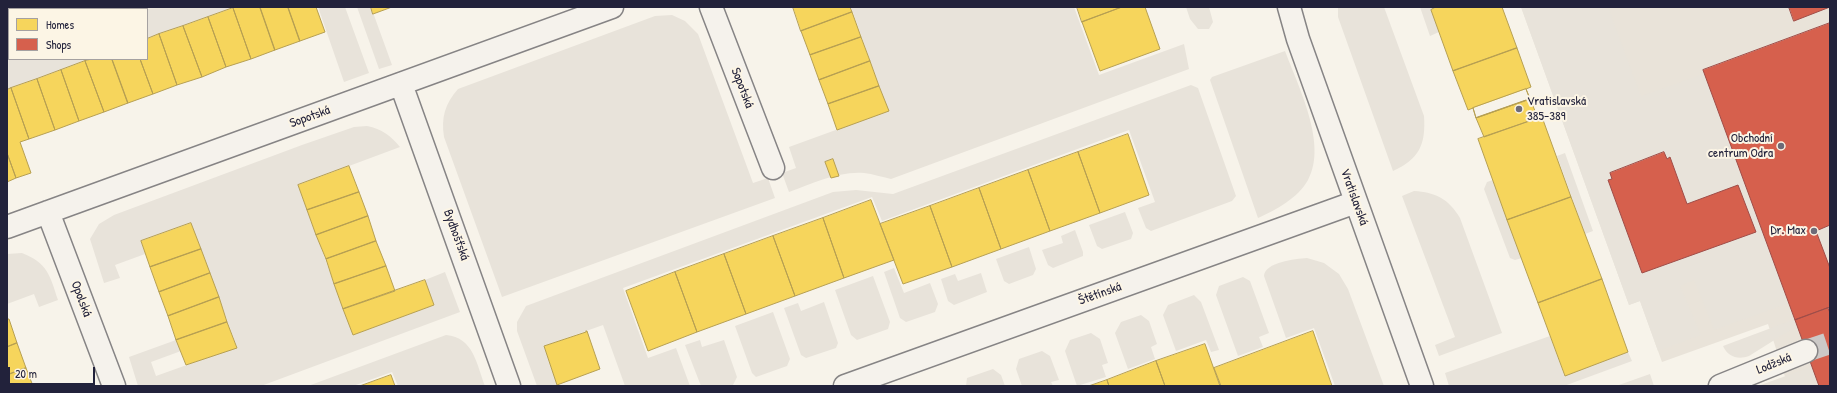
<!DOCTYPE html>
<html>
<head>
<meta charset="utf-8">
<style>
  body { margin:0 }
  #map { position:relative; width:1837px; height:393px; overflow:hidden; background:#f7f3ea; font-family:"Patrick Hand",sans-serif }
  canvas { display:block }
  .frame { position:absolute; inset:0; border:8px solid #22223b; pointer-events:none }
  .legend { position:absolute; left:8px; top:8px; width:140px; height:52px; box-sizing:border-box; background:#fcf5e5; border:1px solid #a5a1a1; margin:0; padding:5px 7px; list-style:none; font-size:12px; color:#22223b }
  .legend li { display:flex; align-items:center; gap:8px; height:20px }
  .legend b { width:20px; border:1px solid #a5a1a1 }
  .scale { position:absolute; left:8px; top:367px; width:87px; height:18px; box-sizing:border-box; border:2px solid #22223b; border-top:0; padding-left:5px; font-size:12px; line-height:14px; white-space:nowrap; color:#22223b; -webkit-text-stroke:3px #fcf5e5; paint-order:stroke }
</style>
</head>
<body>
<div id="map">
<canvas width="1837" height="393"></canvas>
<div class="frame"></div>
<ul class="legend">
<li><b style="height:11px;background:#f6d55c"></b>Homes</li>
<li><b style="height:11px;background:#d6604d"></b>Shops</li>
</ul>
<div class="scale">20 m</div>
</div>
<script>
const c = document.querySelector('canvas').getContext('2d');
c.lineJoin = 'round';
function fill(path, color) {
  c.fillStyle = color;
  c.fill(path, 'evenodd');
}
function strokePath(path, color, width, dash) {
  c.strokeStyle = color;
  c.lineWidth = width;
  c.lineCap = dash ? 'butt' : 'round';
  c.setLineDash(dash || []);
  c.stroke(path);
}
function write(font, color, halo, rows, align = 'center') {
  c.font = font + ' "Patrick Hand",sans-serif';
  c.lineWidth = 4;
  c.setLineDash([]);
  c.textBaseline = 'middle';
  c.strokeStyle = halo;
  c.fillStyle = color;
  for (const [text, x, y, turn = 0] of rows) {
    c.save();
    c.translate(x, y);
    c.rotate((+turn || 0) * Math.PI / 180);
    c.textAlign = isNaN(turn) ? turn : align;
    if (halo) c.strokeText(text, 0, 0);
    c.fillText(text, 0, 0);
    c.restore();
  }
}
const built = new Path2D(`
  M1521,7h309v379h-42l-20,-62 -106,38 -22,-61 -11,4z`);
const green = new Path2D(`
  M7,7h228l-88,32v-30h-138v50h82l-84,31z
  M318,7h27l24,66 -25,9z
  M357,7h14l21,58 -13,4z
  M851,7h223l25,68 85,-31 5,25 -298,110c-9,-2 -18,-5 -27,-6 -26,-2 -52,11 -75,19l-7,-19 14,-5 -7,-21 99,-36z
  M1186,7h23l4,15 -4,7h-11l-8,-10z
  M1338,7h46l40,109c2,29 -5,43 -31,55l-55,-154z
  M1420,7h16l3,25 -9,4z
  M1521,7h87l33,89 68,-24 86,229 -81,29 -20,-50 -14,6 21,49 -43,16 -18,-50 -11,4zM1664,153l3,6 3,-1 17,46 51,-19 18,47 -114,41 -34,-92 4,-2 -2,-7z
  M672,15l13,6 13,13 55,149 15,-5 7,20 -273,99 -58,-160c-3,-20 1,-33 14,-48l197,-73z
  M1285,51c13,35 43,93 23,129 -10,18 -32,30 -50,38l-48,-138 2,-3z
  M1191,85l7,3 38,108 -4,5 -81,30 -5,-3 -8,-20 17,-6 -26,-72 -247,91 -10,-24 -249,91 25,70 28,-10 14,38h-65l-22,-61 -59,21 14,40h-21l-20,-55v-9l9,-16 307,-114 23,-2 37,4z
  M367,126c15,3 24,10 33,21l-102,38 55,150 81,-30 -9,-25 20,-8 15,40 -199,74h-123l-9,-29 47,-17 5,11 -30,11 5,14 81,-29 -46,-124 -50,18 4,13 -30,11 5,13 -16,5 -14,-44 9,-15 15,-9 188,-70 52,-18z
  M1565,153l28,78 -8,3 -28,-78z
  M1493,180l29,78 -7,2 -5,-2 -26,-69 3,-7z
  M1414,191c21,1 35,8 46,27l42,115 -63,23 -4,-11 20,-8 -53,-141z
  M1125,212l8,21 -2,6 -29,10 -5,-3 -8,-21z
  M1830,225v43l-14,-37z
  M1075,230l8,22v4l-30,12 -5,-3 -6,-15 21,-7 -2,-7z
  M1029,247l7,22 -3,6 -24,9 -5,-3 -8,-22z
  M22,253c26,10 28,23 36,47l-19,7 -5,-13 -27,10v-50z
  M1307,258l17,5 15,11 9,15 36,97h-49l-21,-58 -28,10 -22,-62c1,-14 31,-17 43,-18z
  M894,268l10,25 26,-10 8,21 -3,8 -29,10 -6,-4 -16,-46z
  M981,273l6,19 -33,13 -6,-4 -7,-22 14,-5 3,7z
  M873,276l17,46 -2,7 -31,11 -6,-5 -16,-45z
  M1243,277l7,4 19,52 -10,4 4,10 -25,9 -22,-61 3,-9z
  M1194,295l7,7 18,48 -8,2 -5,-12 -30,11 -13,-36 5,-10z
  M824,302l14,41 -2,5 -30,10 -5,-3 -17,-47 14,-5 3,8z
  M773,312l17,47 -3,7 -31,11 -4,-4 -17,-47z
  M1141,315l8,6 8,23 -6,3 4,12 -27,10 -13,-36 6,-11z
  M1798,318l2,6 -51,32c-11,4 -21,1 -26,-10z
  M1091,333l9,6 8,24 -6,2 4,12 -29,9 -12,-35 5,-11z
  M446,335c28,3 30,28 39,51h-87l-6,-14 -39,14h-45z
  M1550,336l14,39 64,-23 4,9 -68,25h-115l-4,-13z
  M700,340l2,7 22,-7 13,37 -4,8 -32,1 -16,-41z
  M1042,351l8,5 9,24 -8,2 2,4h-31l-6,-17 3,-10z
  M1830,360v14l-34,12h-38z
  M993,369l8,6 4,11h-39l1,-8z
  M1650,374l4,12h-38z`);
const homes = new Path2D(`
  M235,7h25l15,43 -24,9 -18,-51z
  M260,7h28l12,34 -25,9z
  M288,7h28l9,25 -25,9z
  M371,7h21l-19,7z
  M793,7h57l2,5 -51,19z
  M1077,7h45l-40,15z
  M1122,7h23l15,42 -60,22 -18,-49z
  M1436,7h66l15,41 -64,23 -22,-61z
  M233,8l18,51 -25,8 -18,-50z
  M852,12l9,25 -51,18 -9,-24z
  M208,17l18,50 -24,10 -19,-51z
  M183,26l19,51 -25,8 -18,-51z
  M159,34l18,51 -24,9 -13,-35h7v-20z
  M861,37l9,24 -51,19 -9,-25z
  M1517,48l14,39 -5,2 4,10 -54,19 -3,-10 -5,2 -15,-39z
  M92,59h20l16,44 -24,9 -19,-51z
  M112,59h28l13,35 -25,9z
  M85,61l19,51 -25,9 -18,-51z
  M870,61l9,25 -51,18 -9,-24z
  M61,70l18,51 -24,9 -18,-51z
  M37,79l18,51 -26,9 -18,-51z
  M879,86l10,25 -52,19 -9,-26z
  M11,88l18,51 -9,3 11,31 -15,5 -9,-25v-63z
  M1526,89l4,10 -54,19 -3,-10z
  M1530,99l8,19 -54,19 -8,-19z
  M1542,117l29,80 -64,23 -29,-81z
  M1128,134l21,61 -49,18 -22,-61z
  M1078,152l22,61 -50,18 -22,-61z
  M7,153l9,25 -9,4z
  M833,159l6,17 -8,2 -6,-16z
  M349,166l10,26 -52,18 -9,-25z
  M1028,170l22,61 -49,18 -22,-61z
  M979,188l22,61 -49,18 -22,-61z
  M359,192l9,24 -52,19 -9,-25z
  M1571,197l31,82 -64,24 -31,-83z
  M871,200l23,60 -50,18 -21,-60z
  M930,206l22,61 -49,17 -23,-60z
  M368,216l8,25 -50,18 -10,-24z
  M823,218l21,60 -49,18 -22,-60z
  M191,223l10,26 -51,18 -9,-26z
  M773,236l22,60 -49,18 -22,-60z
  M376,241l10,25 -52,18 -8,-25z
  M201,249l9,24 -51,19 -9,-25z
  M724,254l22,60 -49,18 -22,-60z
  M386,266l9,25 -52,18 -9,-25z
  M675,272l22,60 -49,19 -22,-60z
  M210,273l9,24 -51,19 -9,-24z
  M1602,279l26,73 -63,24 -27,-73z
  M425,280l9,25 -81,30 -10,-26z
  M219,297l8,25 -51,18 -8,-24z
  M7,319h2l8,24 -10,4z
  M227,322l10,26 -51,17 -10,-25z
  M586,331h1l13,38 -43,16 -13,-39 42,-14z
  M1313,331l19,55h-111l-7,-18z
  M17,343l9,25 -19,7v-28z
  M1205,344l15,42h-55l-9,-25z
  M1156,361l9,25h-56l-2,-6z
  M26,368l7,18h-26v-11z
  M391,375l4,11h-35z
  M1107,380l2,6h-20z`);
const shops = new Path2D(`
  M1789,7h41l-36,14z
  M1830,23v202l-14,6 14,37v39l-35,13 -92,-250z
  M1664,152l3,7 3,-2 17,47 51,-19 18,47 -114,41 -34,-93 4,-1 -2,-6z
  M1828,308l2,5v73h-11l-24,-66z`);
const tertiaryTunnel = new Path2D(`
  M1806,351l24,-8`);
const minor = new Path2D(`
  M711,7l62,161
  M1289,7l9,32 124,347
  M401,84l108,302
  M48,212l66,174
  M7,227l605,-220
  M845,386l511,-184`);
const tertiary = new Path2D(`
  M1720,386l86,-35`);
const markers = [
  [1519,109,4,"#6d6b78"],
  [1781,146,4,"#6d6b78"],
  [1814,231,4,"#6d6b78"]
];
const streetNames = [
  ["Sopotská",742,88,69],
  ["Sopotská",310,117,-20],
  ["Vratislavská",1354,197,70],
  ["Bydhošťská",456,235,70],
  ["Štětínská",1100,294,-20],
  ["Opolská",81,299,69],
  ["Lodžská",1774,364,-22]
];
const poiNames = [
  ["Vratislavská",1527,102,"left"],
  ["385-389",1527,117,"left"],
  ["Obchodní",1773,139],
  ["centrum Odra",1773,154],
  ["Dr. Max",1806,231]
];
fill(built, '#e9e3d9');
fill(green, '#e8e3da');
fill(homes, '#f6d55c');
strokePath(homes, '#b69f52', 1);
fill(shops, '#d6604d');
strokePath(shops, '#a04d48', 1);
strokePath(tertiaryTunnel, '#ccc9c7', 22, [22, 11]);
strokePath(minor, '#868485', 25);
strokePath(tertiary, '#868485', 25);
strokePath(minor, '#f5f2ec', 22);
strokePath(tertiary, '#f5f2ec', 22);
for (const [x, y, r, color] of markers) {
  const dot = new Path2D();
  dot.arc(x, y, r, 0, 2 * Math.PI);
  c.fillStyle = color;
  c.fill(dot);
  strokePath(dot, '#fcf5e5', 1.5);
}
write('13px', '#22223b', '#fcf5e5', streetNames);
write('13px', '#22223b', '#fcf5e5', poiNames, 'right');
</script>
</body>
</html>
